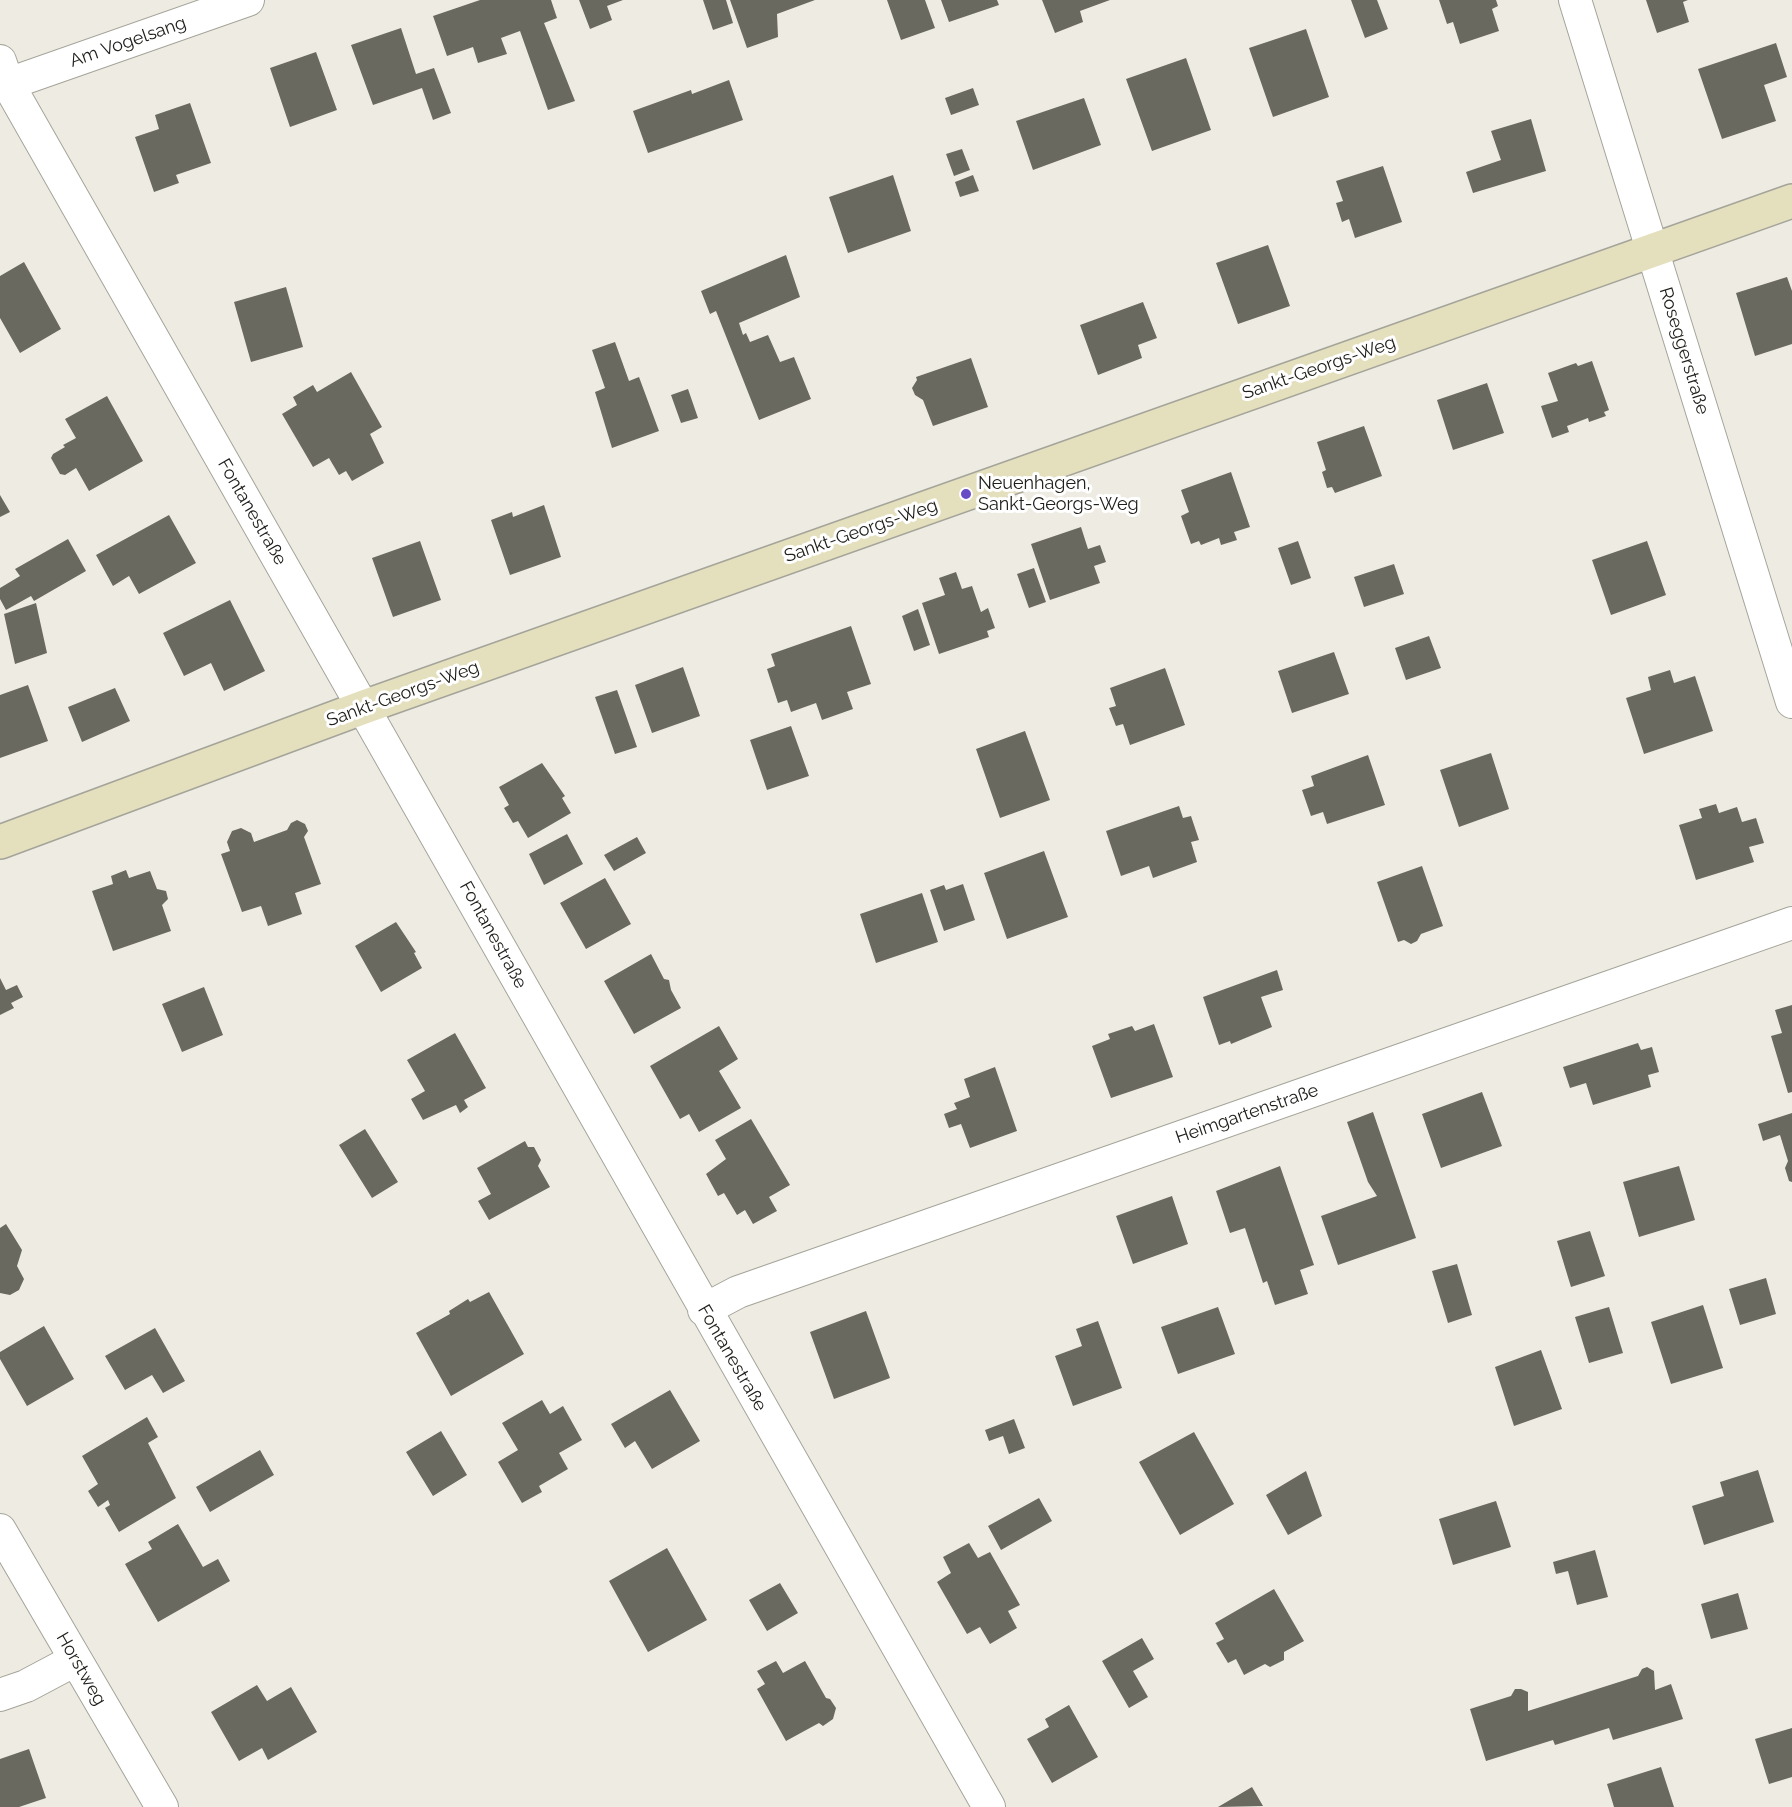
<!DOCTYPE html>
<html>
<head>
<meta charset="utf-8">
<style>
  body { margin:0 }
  canvas { display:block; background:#eeece2 }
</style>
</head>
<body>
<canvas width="1792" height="1807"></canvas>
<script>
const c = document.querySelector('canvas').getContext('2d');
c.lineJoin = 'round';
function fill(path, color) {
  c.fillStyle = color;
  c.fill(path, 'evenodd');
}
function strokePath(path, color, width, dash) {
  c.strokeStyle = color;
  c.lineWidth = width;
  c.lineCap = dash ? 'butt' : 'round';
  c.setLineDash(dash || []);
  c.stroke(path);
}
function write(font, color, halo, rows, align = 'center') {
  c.font = font + ' Raleway,sans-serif';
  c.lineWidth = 6;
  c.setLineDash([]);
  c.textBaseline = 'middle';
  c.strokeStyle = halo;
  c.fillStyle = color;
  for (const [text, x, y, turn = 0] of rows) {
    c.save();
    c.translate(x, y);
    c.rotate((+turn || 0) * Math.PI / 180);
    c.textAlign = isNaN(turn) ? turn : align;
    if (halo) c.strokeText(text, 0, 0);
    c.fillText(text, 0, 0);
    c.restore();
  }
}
const building = new Path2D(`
  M480,0h71l6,18 -13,5 31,78 -27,9 -28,-79 -19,7 6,16 -29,9 -5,-16 -26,9 -14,-40z
  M579,0h44l-16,6 5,14 -22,9z
  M703,0h23l7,23 -20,7z
  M730,0h85l-38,14 1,23 -31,11z
  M887,0h38l10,28 -34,12z
  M941,0h56l2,5 -50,17z
  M1042,0h68l-30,11 3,11 -28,11z
  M1351,0h26l11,29 -23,9z
  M1439,0h57l2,6 -6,3 7,22 -39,13 -7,-22 -6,2z
  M1646,0h42l-5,2 6,20 -32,11z
  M401,28l15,46 18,-6 17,45 -18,7 -11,-32 -49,17 -22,-60z
  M1306,29l23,68 -56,20 -24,-69z
  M1776,43l11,34 -23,8 12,36 -54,18 -24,-70z
  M316,52l21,58 -47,17 -20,-59z
  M1186,58l25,72 -59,21 -26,-72z
  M729,80l14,40 -95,33 -15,-42 58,-21 1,4z
  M973,88l6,17 -28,10 -6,-17z
  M1084,98l17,47 -68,25 -17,-49z
  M190,103l21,60 -35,12 3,8 -25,9 -19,-55 24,-8 -4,-14z
  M1531,119l15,52 -73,22 -7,-21 35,-12 -10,-29z
  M962,149l8,21 -16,6 -8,-22z
  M1383,166l19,56 -47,16 -6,-19 -7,3 -6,-19 7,-2 -7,-20z
  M893,175l18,56 -63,22 -19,-56z
  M973,175l6,16 -19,6 -5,-15z
  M1268,245l22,61 -52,18 -22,-61z
  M786,255l14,42 -61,26 4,12 3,-2 4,9 18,-7 12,27 14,-5 17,42 -52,21 -43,-109 -6,3 -9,-23z
  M24,262l37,67 -41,24 -20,-35v-42z
  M1787,277l5,14v53l-37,12 -19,-63z
  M286,287l17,60 -52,15 -17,-60z
  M1143,302l14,36 -19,7 4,13 -44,17 -18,-50z
  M615,342l14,39 10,-4 20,54 -47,17 -17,-56 10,-4 -13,-38z
  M971,358l17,49 -55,19 -10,-26 -8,-5 -3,-7 5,-8 -1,-3z
  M1592,361l17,49 -5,2 2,4 -17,6 -1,-4 -21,8 2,6 -17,6 -11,-32 17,-5 -10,-28 28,-10 2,3z
  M351,372l31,55 -12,7 14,29 -32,18 -6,-10 -7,4 -10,-17 -16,9 -31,-53 15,-9 -4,-8 20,-12 4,7z
  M1487,383l17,50 -51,17 -16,-50z
  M688,389l10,29 -17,5 -10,-28z
  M107,396l36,65 -54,30 -13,-23 -11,7 -5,-1 -9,-16 2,-4 12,-7 -2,-2 13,-7 -11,-19z
  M1364,426l18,50 -47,17 -3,-6 -5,1 -5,-16 4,-2 -9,-28z
  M1231,472l19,55 -16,5 3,8 -16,5 -2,-7 -18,7 -2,-4 -8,3 -10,-28 8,-4 -8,-22z
  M0,495l10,17 -10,5z
  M544,505l17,52 -51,18 -19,-55 21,-8 1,5z
  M169,515l27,48 -57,31 -10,-18 -16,10 -17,-31z
  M1081,527l7,22 12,-4 6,17 -12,4 6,17 -50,17 -19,-56z
  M68,539l18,32 -52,30 -3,-5 -25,14 -6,-11v-11l20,-12 -5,-7z
  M420,541l21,59 -48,17 -21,-59z
  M1298,541l13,37 -20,7 -13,-37z
  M1647,541l19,54 -55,20 -19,-55z
  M1394,564l10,30 -40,13 -10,-30z
  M1034,568l12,34 -17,6 -12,-34z
  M956,572l6,17 10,-3 9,26 7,-4 7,20 -8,3 2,6 -50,17 -17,-51 23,-8 -6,-17z
  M230,600l35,71 -41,20 -13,-28 -27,13 -21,-43z
  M36,603l11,50 -32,11 -11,-50z
  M918,609l12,36 -16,6 -12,-35z
  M851,626l20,58 -24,8 6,17 -31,11 -6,-17 -25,9 -4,-12 -9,3 -11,-34 8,-3 -4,-12z
  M1429,636l12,32 -35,12 -11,-32z
  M1334,652l15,42 -57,19 -14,-42z
  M683,667l17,49 -48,17 -17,-48z
  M1165,668l20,57 -55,20 -7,-21 -7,2 -7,-18 7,-2 -6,-18z
  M1670,670l4,13 21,-7 18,55 -69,23 -18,-56 25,-8 -3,-13z
  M28,685l20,56 -48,17v-63z
  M115,688l15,33 -48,21 -14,-35z
  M617,690l20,57 -22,7 -20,-57z
  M791,726l18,50 -42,14 -17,-50z
  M1025,731l25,69 -50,18 -24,-69z
  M1491,753l18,56 -50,18 -19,-57z
  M1368,755l17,50 -58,19 -4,-12 -12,4 -9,-26 12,-4 -3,-10z
  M542,763l23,33 -3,2 9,15 -43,25 -10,-17 -5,2 -9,-15 5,-3 -10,-18z
  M1716,804l3,9 18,-6 5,15 14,-4 8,25 -15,4 5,15 -58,18 -17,-55 23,-7 -3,-9z
  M1179,806l4,12 8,-2 8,24 -8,2 6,20 -44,16 -4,-12 -28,10 -15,-45z
  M297,820l8,4 3,7 -4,6 17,47 -26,9 7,21 -34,12 -7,-20 -19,6 -21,-58 9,-3 -3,-9 5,-11 9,-3 10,5 3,9 33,-12 4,-7z
  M567,834l16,30 -39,21 -15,-31z
  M637,837l9,16 -32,18 -10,-16z
  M1044,851l24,66 -61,22 -23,-66z
  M1422,866l21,60 -22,8 -4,7 -6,3 -7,-4 -6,2 -21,-60z
  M126,870l3,8 21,-7 7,18 9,2 2,8 -6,6 9,26 -58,20 -21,-60 21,-7 -2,-8z
  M605,878l26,46 -45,25 -26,-46z
  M963,884l12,36 -31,11 -14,-41 14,-5 2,5z
  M922,893l16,49 -62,21 -16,-49z
  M396,922l20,30 -2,1 8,15 -41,24 -26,-46z
  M651,954l13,25 5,1 2,10 10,18 -47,26 -30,-53z
  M1277,970l6,20 -22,7 11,30 -41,17 -1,-3 -11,4 -16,-48z
  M0,978l6,12 11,-5 6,12 -12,6 3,5 -14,7z
  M204,987l19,48 -41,17 -20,-48z
  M1792,1005v87l-4,1 -17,-57 11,-3 -7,-23z
  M1154,1024l19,53 -62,21 -19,-52 18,-7 -2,-5 24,-8 3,5z
  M719,1026l19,33 -19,12 22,37 -42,24 -10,-18 -9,5 -30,-53z
  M455,1033l31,55 -22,12 4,7 -8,6 -4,-8 -33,15 -12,-21 14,-8 -18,-31z
  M1638,1043l3,7 11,-3 7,25 -11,3 3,12 -58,18 -7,-22 -16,5 -7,-21z
  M995,1067l22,64 -47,17 -9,-24 -12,4 -5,-14 13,-5 -3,-6 16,-6 -6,-18z
  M1482,1092l20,54 -61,22 -19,-54z
  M1373,1112l43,126 -78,27 -17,-49 56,-20 -9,-14 -21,-60z
  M1792,1113v69l-3,-1 -4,-13 3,-7 -8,-26 -17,6 -5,-17z
  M751,1119l39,66 -21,12 8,14 -24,13 -8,-14 -8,5 -13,-22 -6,3 -12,-22 20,-15 -11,-19z
  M365,1129l33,53 -26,16 -33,-53z
  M525,1141l3,6h6l7,13 -3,6 12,21 -61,33 -11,-19 13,-7 -14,-26z
  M1280,1166l34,99 -14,5 8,24 -33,11 -8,-24 -4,2 -18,-55 -15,5 -14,-42z
  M1679,1166l16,54 -56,17 -16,-55z
  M1172,1196l16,48 -55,20 -17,-48z
  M6,1224l16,26 -5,16 7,13 -5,11 -9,5 -10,-2v-65z
  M1590,1231l15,45 -34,11 -14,-46z
  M1457,1264l15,51 -24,8 -16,-52z
  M1766,1278l10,36 -36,11 -11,-36z
  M489,1292l35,62 -73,42 -35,-63 34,-19 -1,-3 19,-12 2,3z
  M1703,1305l20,63 -52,16 -20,-62z
  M1218,1307l17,47 -57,20 -17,-47z
  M1609,1307l14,46 -34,10 -14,-46z
  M866,1311l24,67 -56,21 -24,-67z
  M1098,1321l24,67 -49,18 -18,-50 27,-10 -6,-17z
  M44,1326l30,53 -47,27 -27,-47v-7z
  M155,1328l30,53 -22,12 -11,-18 -27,15 -20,-34z
  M1541,1350l21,59 -48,17 -19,-59z
  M670,1390l30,51 -48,28 -17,-28 -10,7 -14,-24z
  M542,1400l8,14 13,-8 19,34 -23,13 9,16 -29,17 3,6 -20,11 -24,-41 20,-12 -16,-27z
  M147,1417l11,20 -10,6 28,55 -57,34 -14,-24 5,-3 -2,-5 -10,7 -10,-16 10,-7 -16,-28z
  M1014,1419l11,29 -16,6 -6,-18 -14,5 -4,-11z
  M441,1431l26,44 -34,21 -27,-44z
  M1194,1432l40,72 -54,31 -41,-73z
  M260,1450l14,25 -64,37 -14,-25z
  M1758,1470l16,52 -70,23 -12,-39 32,-10 -4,-14z
  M1306,1471l16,45 -34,19 -22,-40z
  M1039,1498l13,23 -51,29 -13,-24z
  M1496,1501l15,46 -58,18 -14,-46z
  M178,1524l25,43 15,-8 12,22 -72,41 -33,-58 27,-15 -4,-7z
  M969,1543l9,15 12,-6 30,53 -12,6 9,17 -27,16 -10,-17 -13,7 -30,-52 14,-9 -8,-16z
  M667,1548l40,72 -59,32 -39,-71z
  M1595,1550l13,47 -31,8 -9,-34 -12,3 -3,-12z
  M780,1583l18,30 -31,18 -18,-31z
  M1274,1589l30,52 -20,11v8l-14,7 -5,-3 -21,11 -8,-16 -8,4 -12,-20 8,-4 -9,-16z
  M1738,1593l10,36 -37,10 -10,-35z
  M1142,1638l12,21 -21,12 15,26 -19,11 -27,-47z
  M776,1661l7,12 22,-12 21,37 4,1 6,9 -3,11 -10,7 -4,-3 -33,18 -29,-52 8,-5 -8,-13z
  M1647,1667l7,4 1,19 16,-6 12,35 -70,21 -4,-12 -54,17 -2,-5 -67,21 -16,-52 41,-13 4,-7h6l7,3v19l110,-35 4,-7z
  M257,1685l10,16 24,-14 26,45 -49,28 -6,-12 -23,13 -28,-49z
  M1069,1705l29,52 -46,26 -25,-44 22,-12 -4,-8z
  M1792,1728v49l-23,7 -14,-45z
  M29,1749l17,49 -27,9h-19v-48z
  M1661,1767l13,40h-60l-7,-23z
  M1252,1787l11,19 -45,1z`);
const street = new Path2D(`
  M1575,0l217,702
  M0,61l8,23 981,1723
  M8,84l240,-84
  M704,1310l34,-18 1054,-369
  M0,1530l162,277
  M0,1695l26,-9 49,-26`);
const secondary = new Path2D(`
  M0,842l364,-135 1428,-506`);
const markers = [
  [966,494,6,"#674cc5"]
];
const streetNames = [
  ["Am Vogelsang",128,42,-19],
  ["Roseggerstraße",1684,351,73],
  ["Sankt-Georgs-Weg",1319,368,-19],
  ["Fontanestraße",252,512,60],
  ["Sankt-Georgs-Weg",861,531,-19],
  ["Sankt-Georgs-Weg",403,694,-20],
  ["Fontanestraße",493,935,61],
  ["Heimgartenstraße",1247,1114,-19],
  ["Fontanestraße",732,1358,60],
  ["Horstweg",81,1669,60]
];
const poiNames = [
  ["Neuenhagen,",978,484],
  ["Sankt-Georgs-Weg",978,505]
];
fill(building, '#6a6960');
strokePath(street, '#a5a49a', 34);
strokePath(secondary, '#a5a49a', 36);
strokePath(street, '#fff', 32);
strokePath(secondary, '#e4dfbd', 33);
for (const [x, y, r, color] of markers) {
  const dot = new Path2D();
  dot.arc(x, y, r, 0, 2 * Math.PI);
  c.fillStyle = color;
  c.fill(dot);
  strokePath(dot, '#fff', 2);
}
write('18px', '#21201c', '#fff', streetNames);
write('18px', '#21201c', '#fff', poiNames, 'left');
</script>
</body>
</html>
